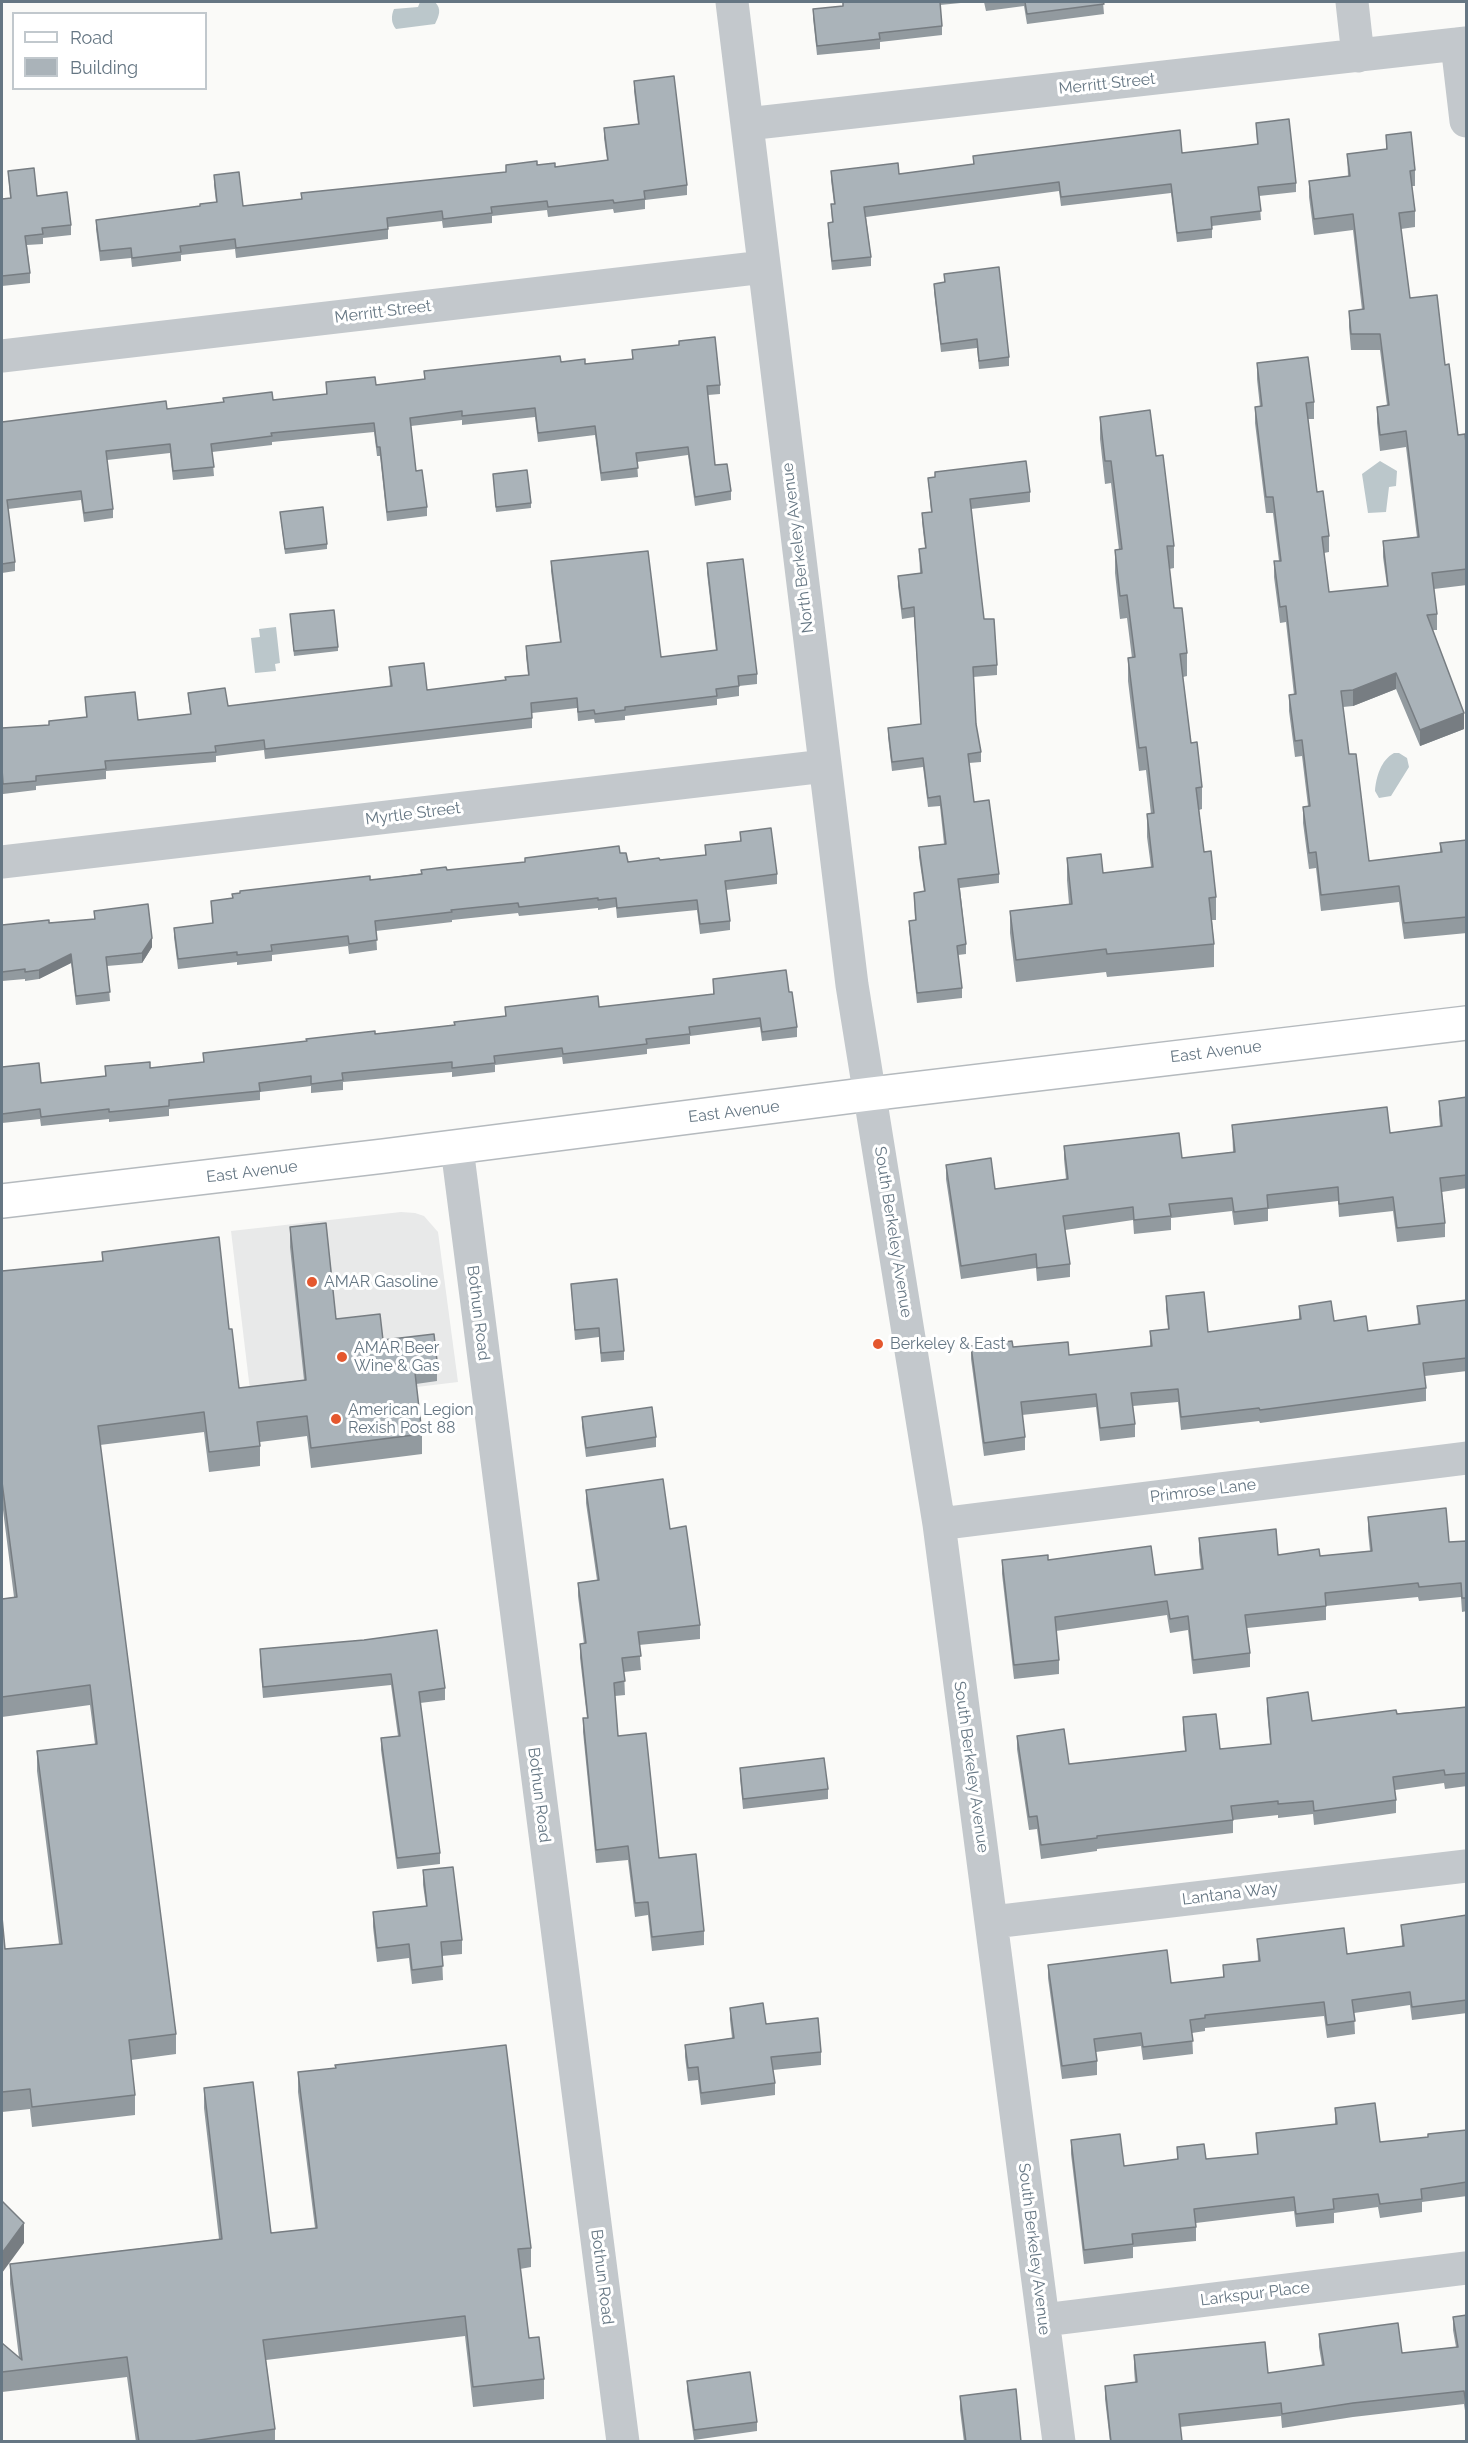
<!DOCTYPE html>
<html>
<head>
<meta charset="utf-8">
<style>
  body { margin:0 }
  #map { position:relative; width:1468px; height:2443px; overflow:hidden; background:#fafaf8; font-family:Raleway,sans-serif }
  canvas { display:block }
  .frame { position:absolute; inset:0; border:3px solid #657683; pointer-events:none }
  .legend { position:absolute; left:12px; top:12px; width:195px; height:78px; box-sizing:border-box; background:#fff; border:2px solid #c1c8cd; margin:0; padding:8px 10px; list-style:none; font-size:18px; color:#657683 }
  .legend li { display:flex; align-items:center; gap:12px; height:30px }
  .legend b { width:30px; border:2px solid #c1c8cd }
</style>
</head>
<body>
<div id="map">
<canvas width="1468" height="2443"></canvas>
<div class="frame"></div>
<ul class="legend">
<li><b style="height:8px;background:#fff"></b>Road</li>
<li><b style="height:16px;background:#aab3b9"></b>Building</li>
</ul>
</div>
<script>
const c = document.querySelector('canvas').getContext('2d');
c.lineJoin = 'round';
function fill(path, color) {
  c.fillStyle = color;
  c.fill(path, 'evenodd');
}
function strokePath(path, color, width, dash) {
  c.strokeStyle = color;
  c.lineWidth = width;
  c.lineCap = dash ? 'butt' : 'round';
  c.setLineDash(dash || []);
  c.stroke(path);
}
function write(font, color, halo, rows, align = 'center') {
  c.font = font + ' Raleway,sans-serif';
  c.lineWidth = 6;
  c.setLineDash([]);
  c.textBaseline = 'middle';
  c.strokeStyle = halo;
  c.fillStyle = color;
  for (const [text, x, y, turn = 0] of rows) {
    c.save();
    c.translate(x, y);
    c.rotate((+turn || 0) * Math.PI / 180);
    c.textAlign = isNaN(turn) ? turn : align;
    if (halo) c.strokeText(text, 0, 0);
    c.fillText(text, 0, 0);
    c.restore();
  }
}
const built = new Path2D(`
  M401,1212l14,1 9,3 14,16 20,150 -206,25 -21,-176z`);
const water = new Path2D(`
  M420,2h15c7,7 4,14 0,22l-39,5c-5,-6 -5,-13 -2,-20l24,-2z
  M1380,461l17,10 -1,15 -7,1 -3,25 -18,1 -6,-39z
  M276,627l4,36 -5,1 1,7 -21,2 -4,-35 9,-1 -1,-8z
  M1394,753h5l8,5 2,9 -18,29 -12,2 -4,-7c1,-14 6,-31 19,-38z`);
const minor = new Path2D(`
  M732,2l120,983 87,539 120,918
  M1352,2l6,54
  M1457,44l9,77
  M747,124l719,-81
  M2,356l762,-89
  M2,862l823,-96
  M457,1148l166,1294
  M939,1524l527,-66
  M993,1922l473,-56
  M1044,2320l422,-52`);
const major = new Path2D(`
  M2,1201l382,-45 486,-62 596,-71`);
const wall = new Path2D(`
  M843,2h128l-31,3 2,21v9l-62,7v7l-63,6 -4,-37v-9l30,-3z
  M984,2h119l1,12 -77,10 -3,-18 -38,5z
  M1190,2h13l-13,1z
  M634,81l53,104v10l-42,5v9l-31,4 -1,-4 -65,8 -1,-7 -55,6v7l-49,5 -1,-7 -54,6v12l-152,19 -1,-9 -54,6v6l-49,6 -1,-9 -31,3 -4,-32v-9l104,-14 16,-4 -2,-17v-10l29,31 58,-7v-6l205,-21v-7h31l18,2 52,-7 -3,-22v-10l34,-4 -4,-33z
  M1256,123l40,60v9l-37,4 2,24 -49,6v12l-35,4 -6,-49 -110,13 -2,-15 -193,26 5,40v9l-39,4 -4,-38v-9l4,-1 -1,-18h3l-3,-24v-9l68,3 74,-10v-8l209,-3 75,-9z
  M1386,135l29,35v16h-3l3,25v16l-14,2 9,69 35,67 13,70 9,17v133l-33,4 3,25v16h-4l31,99 -44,17 -24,-57 -43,17 -10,1 6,47 20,107 71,-9v-9l27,-3v93l-63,6 -5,-37 -78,9 -5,-43 -7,1 -6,-46v-16l5,-1 -6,-50 -7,1 -6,-46v-16h5l-8,-73 -6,1 -6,-46v-16h5l-6,-48h-7l-11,-90v-16h5l-3,-28v-16l57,39v17h-6l9,73 12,44v16l-5,1 5,39 58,-6 -4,-29v-16l34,-4 -11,-90 -26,4 -3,-28v-16l10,-2 -7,-55h-29l-2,-23v-16l13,-1 -9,-80 -39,5 -5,-38v-16l39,-5 -1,-22 39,-5z
  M8,171l63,54v10l-28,3v6l-16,1 3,28v10l-28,3v-87l8,-1z
  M944,274l65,83v9l-30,3 -2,-21 -36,4 -7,-60v-8l10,-1z
  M632,350l88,35v9l-12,1 7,70 16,26v9l-36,6 -7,-51 -51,7 1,15 -37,4 -6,-46 -57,7 -3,-25 -73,8v-5l-51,6 5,45 11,36v9l-40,5 -7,-65h-3l-3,-24 -102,10v3l-60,7 2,24 -41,4 -3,-27 -63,7 6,49v9l-29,4 -3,-22 -73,9 7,53v9l-13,2v-151l165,-13 56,-7v-4l50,2 53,-6v-12l50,3 48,-6v-8l137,-9 24,2 47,-5z
  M1100,417l56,39 18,90v22l-5,1 5,39 13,45v23l-4,1 8,66 11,44v22l-3,1 5,42 12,45v23h-4l2,24v23l-107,10 -1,-5 -90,10 -6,-49v-22l59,-7 -2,-24v-22l36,15 48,-6 -4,-30v-23h4l-5,-44 -7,1 -11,-90v-23h4l-5,-40 -7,1 -5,-46v-23h4l-8,-67 -6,1 -5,-45z
  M935,472l95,20v10l-59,7 13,110 13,46v10l-24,2 3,47 5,28v10l-12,1 5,39 25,72v9l-39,5 6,56v10l-8,1 4,33v10l-45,5 -8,-73v-9l6,-1 -1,-27 10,-2 -5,-34v-10l25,-3 -4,-38 -12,1 -5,-40 -31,4 -4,-34v-9l33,-4 -7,-107 -12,2 -4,-33v-10l22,-3 -1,-24 6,-1 -3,-26v-9l9,-1 -3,-34 7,-1z
  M493,474l38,29v5l-35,4z
  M280,512l47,32v5l-42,5z
  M551,561l110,96 55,-6 -9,-78v-10l50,111v10l-18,2v10l-22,3v6l-92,11v4l-30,3 -1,-4 -16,2 -1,-13 -45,5v15l-267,31 -1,-9 -48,6v6l-110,9v8l-70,7v4l-33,4 -1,-15v-51l47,-3 37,-8 -1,-20 53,23 52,-6 -2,-21 40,13 162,-19 -1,-20 38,23 78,-10 23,-5 -2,-19v-10l34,-4 -9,-71z
  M290,614l48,33v4l-44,5z
  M740,832l37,42v10l-51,6 4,31v9l-30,4 -3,-24 -80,8 -1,-11 -18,3v-2l-79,8 -1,-3 -66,7v2l-76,9 1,19 -28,4 -1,-8 -76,9v6l-35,4v-3l-59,7 -4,-32v-9l38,-5 -1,-22 21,-3v-4l138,-14 77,-10 173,-17 8,9 32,-2 45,-5v-10l35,-4z
  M94,911l58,36 -10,16 -35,3 3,35 -34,4 -5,-42 -32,16 -14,2v-2l-23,2v-56l47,-2 45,-4z
  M713,979l76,13 8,35v10l-35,4 -2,-14 -70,9v8l-43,5v5l-84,10 -1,-7 -67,8v7l-43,5v-5l-109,10v8l-32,3v-7l-51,6v8l-91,9v7l-60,6v-3l-68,7 -1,-7 -38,4v-56l39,16 64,-7v-10l45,2 53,-6v-9l251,-28 51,-9v-9h94l114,-13z
  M1467,1097v91l-25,4 3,31v14l-48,5 -4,-31 -54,6 -1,-16 -70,8v12l-34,4 -2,-14 -61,7v12l-37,4 -1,-14 -68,10 5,34v13l-33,4 -1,-13 -75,11 -15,-100v-14l49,24 71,-10 -2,-20v-13l118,12 51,-6 -1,-27 158,8 50,-7 -1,-11v-14z
  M290,1227l46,92 47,21 54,21v20l-21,3 6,50v20l-111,14 -4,-32 -47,6v24l-51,6 -5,-40 -104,13 76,589v20l-45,6 4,35v20l-103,12 -2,-18 -28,3v-195l3,32 54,-5 -22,-173v-20l58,-7 -5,-39 -88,12v-118l12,-2 -12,-95v-231l100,-10v-9l127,77 10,59 65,-8 -14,-133z
  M571,1284l53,67v9l-23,2 -2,-25 -24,3z
  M1166,1296l42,36 91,-12v-14l35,15 34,10 50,-6 -1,-19 50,-6v71l-42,5 1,12v13l-166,22 -1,-2 -78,9 -3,-28 -45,4 2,18v13l-35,4 -4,-34 -74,8 3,22v13l-41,6 -13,-97v-13l42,1 56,8 81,-8v-16l18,-2 -2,-20z
  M582,1417l74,20v10l-70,10 -4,-30z
  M586,1490l84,39 30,96v14l-61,6 2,25 -17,2 1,23 -10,1 3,40 41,122 45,73v14l-52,6 -4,-36 -13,2 -7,-57 -32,3 -13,-131v-14h4l-7,-60v-14h4l-6,-48v-13l19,-3 -11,-77z
  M1368,1517l81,25 18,-1v70l-5,1 -1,-15 -42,4 -1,-4 -92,9v14l-79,8 3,25v14l-57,7 -5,-44 -18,3 -3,-18 -111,16 3,29v14l-45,5 -12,-105v-14h46l107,15 46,-5 -2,-18v-14l79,17 42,1 50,-5 -2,-20z
  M364,1640l81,48v12l-25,3 20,150v11l-43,5 -16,-119v-12l17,-2 -7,-51 -128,13 -3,-37v-12z
  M1267,1698l45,23 155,-14v79l-22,3 -1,-6 -49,7 1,10v13l-82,12 -1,-11 -35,4v-3l-45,5v13l-136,16v2l-56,8 -4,-30 -8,1 -12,-81v-13l52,28 116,-13 -2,-20v-14l37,32 50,-5 -3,-33z
  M740,1768l88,21v10l-85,10 -3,-31z
  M423,1870l39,70v14l-20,2 1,24 -31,4 -3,-26 -32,4 -4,-35v-15l53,-6 -3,-21z
  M1467,1915v98l-55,7 -2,-15 -56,8 1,21 -28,4 -3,-22 -119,12v3l-13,2 1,21 -50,6 -2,-14 -45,6 1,9v14l-35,4 -14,-101v-13l123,18 52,-6v-12l35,-4 -1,-22 90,15 55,-8 -1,-21z
  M730,2008l36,16 55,28v13l-48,5 2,13v12l-74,10 -3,-25 -10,1 -3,-24v-12l47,-7 -2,-18z
  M298,2072l233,176v19l-11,2 9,69 15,41v20l-71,8 -8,-71 -199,24 9,69v13h-139l-9,-65 -125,15v-49l17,15 -9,-74v-20l209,-25 -15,-131v-20l67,145 44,-5 -17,-136z
  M1335,2108l45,34 48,-5 39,-7v66l-45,6v10l-42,6 -2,-11 -44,6v10l-38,4 -2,-16 -98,12v18l-63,6v11l-49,6 -13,-110v-14l53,26 53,-6v-13l29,12 51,-5 -1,-21 79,-9z
  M1467,2315v102h-1l-2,-13 -111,13 -71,11 -1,-12 -101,11 2,15h-72l-5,-43v-13l30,-4 -1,-13v-14l134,18 54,-8 -3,-18v-13l83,19 54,-6 -3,-17v-13z
  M687,2381l70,41v9l-63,9 -7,-49z
  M960,2396l61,46h-57l-4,-32z`);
const shadedWall = new Path2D(`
  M1396,673v16l-43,17v-16z
  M1464,713v16l-44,17v-16z
  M152,938v9l-10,16v-10z
  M71,954v9l-32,16v-9z
  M24,2223v20l-22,30v-20z`);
const building = new Path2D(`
  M843,2h97l2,24 -63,7 1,6 -63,7 -4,-37 30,-3z
  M1025,2h78l1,2 -77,10z
  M674,76l13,109 -43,6 1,8 -31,4 -1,-3 -65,7 -1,-6 -56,6 1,6 -49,6 -1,-8 -55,7 1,11 -152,19 -1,-9 -55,7 1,6 -49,6 -1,-10 -31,3 -4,-31 104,-14v-2l17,-2 -3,-27 25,-3 4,34 59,-7 -1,-6 205,-21v-7l31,-4v4l18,-2v4l53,-7 -4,-32 35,-4 -5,-43z
  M1289,119l7,64 -38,4 3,24 -50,6 1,12 -35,4 -6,-49 -110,13 -2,-15 -195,25 7,50 -39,4 -4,-38 5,-1 -2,-18h4l-4,-33 67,-8 1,11 75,-10 -1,-8 207,-26 2,23 52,-6 24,-3 -2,-21z
  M1411,132l4,38 -5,1 5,40 -16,2 11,85 27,-3 8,70 4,-1 9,71 7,-1 2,18v117l-35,4 5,41 -10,1 37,98 -44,17 -24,-57 -43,17 -12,1 8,63h7l13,107 73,-9 -2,-9 27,-3v77l-63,6 -5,-37 -78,9 -5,-43 -7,1 -6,-46 7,-1 -8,-66 -7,1 -6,-46 7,-1 -10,-88 -6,1 -6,-46h7l-8,-64h-7l-11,-90 7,-1 -5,-43 51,-6 6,45 -8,1 11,89 6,-1 6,45 -7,1 7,55 59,-6 -5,-45 36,-4 -13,-106 -26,4 -3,-28 12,-2 -9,-71h-29l-2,-23 15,-2 -11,-95 -39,5 -5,-38 41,-5 -3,-22 40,-5 -1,-14z
  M34,168l3,28 30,-4 4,33 -29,3 1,6 -18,2 5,37 -28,3v-77l9,-1 -3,-27z
  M999,267l10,90 -30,4 -2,-22 -36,5 -7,-60 11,-2 -1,-8z
  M715,337l5,48 -13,1 8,79 12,-1 4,27 -36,6 -7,-50 -52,6 2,15 -37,5 -6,-47 -57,7 -3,-25 -73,8v-5l-52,7 6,53 6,-1 5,37 -40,5 -7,-65h-3l-3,-24 -103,10 1,3 -61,8 3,23 -41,4 -3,-27 -64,7 7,58 -29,4 -3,-22 -74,9 8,62 -13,2v-142l164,-21 1,8 57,-7 -1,-4 49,-6 1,8 54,-6 -1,-12 49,-5 1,8 49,-6 -1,-8 136,-15 1,6 24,-3v5l48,-5 -1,-9 47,-5v-4z
  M1150,410l6,46 7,-1 11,91h-7l7,62h8l5,45 -7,1 11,89 6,-1 5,45 -6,1 8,64 7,-1 5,46 -7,1 5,46 -107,10 -1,-5 -90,11 -6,-49 62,-7 -5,-46 34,-4 2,19 50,-6 -6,-53 7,-1 -8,-66 -7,1 -11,-90 7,-1 -8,-62 -7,1 -5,-46 7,-1 -11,-88h-6l-5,-44z
  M1026,461l4,31 -60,7 14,120h10l3,46 -24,2 3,57 5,28 -13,2 6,48 15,-2 10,74 -41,5 8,65 -9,2 5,42 -45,5 -8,-72 7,-1 -2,-27 11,-2 -6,-44 27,-3 -6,-48 -12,2 -5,-40 -31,4 -4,-34 33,-4 -7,-117 -12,2 -4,-33 24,-3 -3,-24 7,-1 -4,-35 10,-1 -4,-34 7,-1v-5z
  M527,470l4,33 -35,4 -3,-33z
  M323,507l4,37 -42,5 -5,-37z
  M648,551l13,106 56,-7 -10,-87 36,-4 14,115 -19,2 1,10 -23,3 1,7 -92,11v3l-30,4 -1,-4 -16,2 -1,-14 -46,5 1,15 -267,31 -1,-9 -49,6 1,6 -111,9 1,8 -70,7v5l-33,3 -1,-15v-41l47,-3v-4l38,-4 -2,-20 50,-5 3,28 53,-6 -3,-21 37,-5 3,18 164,-20 -3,-19 35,-4 3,27 79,-10 -1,-3 24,-2 -3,-29 35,-4 -10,-81z
  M334,610l4,37 -44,4 -4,-37z
  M771,828l6,46 -52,7 5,40 -30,3 -3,-24 -80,8 -1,-10 -18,2v-2l-79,9 -1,-4 -67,7 1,2 -77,9 2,19 -28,4 -1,-8 -77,9 1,6 -35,4v-3l-59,7 -4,-31 39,-5 -2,-22 22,-3 -1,-4 8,-1v-2l130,-15v4l52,-6 -1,-4 25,-3 1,3 78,-8v-4l94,-12 1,7h6l2,9 31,-4 1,2 46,-5 -1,-10 36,-4 -1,-9z
  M148,904l4,34 -10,15 -36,4 4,35 -34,4 -5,-42 -32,16 -14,2v-3l-23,3v-47l47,-5v3l46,-4 -1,-8z
  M786,970l3,22h3l5,35 -35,5 -2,-14 -71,9 1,7 -44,5 1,5 -84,10 -1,-6 -68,8 1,7 -43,5v-6l-110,11 1,7 -32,4v-8l-52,7 1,8 -91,9v6l-60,6v-3l-68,8 -1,-8 -38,5v-47l37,-4 2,20 65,-7 -1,-10 45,-4v6l54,-6 -1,-9 104,-12 -1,-2 69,-8v3l80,-9 -1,-3 52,-6 -1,-9 93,-11 1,11 115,-13 -1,-15z
  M1467,1097v78l-27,3 5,45 -48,5 -4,-31 -54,7 -1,-17 -71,8 1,13 -34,4 -2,-14 -63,6 2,12 -37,4 -1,-13 -70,9 7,48 -33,4 -1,-14 -75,12 -15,-101 45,-7 4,31 73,-10 -4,-33 115,-13 3,25 53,-6 -3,-27 155,-18 3,26 52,-7 -3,-25z
  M326,1223l10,96 44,-5 3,26 51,-6 3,27 -23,3 8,70 -111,14 -4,-32 -50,6 3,24 -51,6 -5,-40 -106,14 78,608 -47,6 6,55 -103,12 -2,-18 -28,3v-175l3,32 57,-5 -25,-193 60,-7 -7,-59 -88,12v-98l15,-2 -15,-115v-211l101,-10 -1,-9 117,-15 10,92h3l7,59 67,-8 -16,-153z
  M617,1279l7,72 -23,2 -2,-25 -24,2 -4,-46z
  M1204,1292l4,40 93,-13 -2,-13 32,-5 3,20 32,-5 2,15 52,-7 -3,-18 50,-6v58l-44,5 3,25 -166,22 -1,-2 -78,9 -3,-28 -47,4 4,31 -35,4 -4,-34 -75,8 4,35 -41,6 -13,-97 41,-5 1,6 55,-5 1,13 83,-9 -2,-15 19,-2 -3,-33z
  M652,1407l4,30 -70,11 -4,-31z
  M663,1479l7,50 16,-3 14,99 -62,7 3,24 -19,2 3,23 -11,2 4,53 28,-3 13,125 37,-4 8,77 -52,6 -4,-35 -13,1 -7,-57 -32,4 -13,-132h5l-8,-74 6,-1 -8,-60 21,-3 -13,-90z
  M1446,1508l3,34 18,-1v57h-5l-1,-15 -42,4 -1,-4 -93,10 1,13 -81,9 5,38 -57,7 -5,-44 -18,3 -3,-18 -112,16 4,43 -45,5 -12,-105 46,-5v5l103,-14 4,29 48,-6 -4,-31 77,-9 2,26 41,-6 1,7 52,-5 -4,-34z
  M437,1630l8,58 -26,4 21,161 -43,5 -16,-120 19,-2 -9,-62 -128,13 -3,-38 104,-9z
  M1308,1692l4,29 84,-11 1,4 70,-7v66l-22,2 -1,-5 -51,7 3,23 -82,11 -1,-10 -35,3v-3l-47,5 2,14 -136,16v2l-56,7 -4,-29 -8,1 -12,-81 47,-7 5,35 117,-13 -3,-34 33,-3 4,35 51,-5 -4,-46z
  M824,1758l4,31 -85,10 -3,-31z
  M453,1867l9,73 -21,2 2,24 -31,4 -3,-26 -32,4 -4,-36 54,-6 -4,-36z
  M1467,1915v85l-55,7 -2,-15 -58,8 3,21 -28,4 -3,-23 -119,13v3l-15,2 3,21 -50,6 -2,-14 -47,6 3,22 -35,5 -14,-101 119,-15 4,33 53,-6 -1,-12 37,-4 -3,-22 87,-11 3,26 57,-8 -3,-21z
  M763,2003l3,21 52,-6 3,34 -50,5 4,26 -74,10 -3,-26 -10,1 -3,-23 49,-7 -4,-30z
  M506,2045l25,203 -13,1 11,89 10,-1 5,42 -71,8 -8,-71 -202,24 12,89 -89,13h-47l-12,-85 -125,15v-29l20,17 -12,-96 212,-25 -18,-151 49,-6 18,151 46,-5 -19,-156 38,-4 -1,-3z
  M1375,2103l5,39 48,-5v-3l39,-4v52l-46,7 1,10 -42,5 -2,-10 -45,5 1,10 -38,5 -2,-17 -100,12 2,18 -64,7 1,10 -49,6 -13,-110 49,-6 4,32 54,-7 -1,-12 27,-3 2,15 52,-5 -2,-21 81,-9 -2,-16z
  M2,2201l22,22 -22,30z
  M1467,2315v89h-1l-2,-13 -111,12 -71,11 -1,-11 -102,11 3,27 -8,1h-63l-6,-56 32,-4 -3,-27 131,-13 3,31 56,-8 -5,-31 56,-8 23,-3 4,30 56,-6 -5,-30z
  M750,2372l7,50 -63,8 -7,-49z
  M1016,2389l5,53h-55l-6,-46z`);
const markers = [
  [312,1282,6,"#e4572e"],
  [878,1344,6,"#e4572e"],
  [342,1357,6,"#e4572e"],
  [336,1419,6,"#e4572e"]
];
const streetNames = [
  ["Merritt Street",1107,84,-6],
  ["Merritt Street",383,312,-7],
  ["North Berkeley Avenue",798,548,-97],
  ["Myrtle Street",413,814,-7],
  ["East Avenue",1216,1052,-7],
  ["East Avenue",734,1112,-7],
  ["East Avenue",252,1172,-7],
  ["South Berkeley Avenue",893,1232,81],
  ["Bothun Road",478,1313,83],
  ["Primrose Lane",1203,1491,-7],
  ["South Berkeley Avenue",971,1767,82],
  ["Bothun Road",539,1795,83],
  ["Lantana Way",1230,1894,-7],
  ["South Berkeley Avenue",1034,2249,83],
  ["Bothun Road",602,2277,83],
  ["Larkspur Place",1255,2294,-7]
];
const poiNames = [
  ["AMAR Gasoline",324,1282],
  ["Berkeley & East",890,1344],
  ["AMAR Beer",354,1348],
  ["Wine & Gas",354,1366],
  ["American Legion",348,1410],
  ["Rexish Post 88",348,1428]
];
fill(built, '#e8e9e9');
fill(water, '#bbc7cb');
strokePath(major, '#b5babe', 36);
strokePath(minor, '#c3c8cc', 33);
strokePath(major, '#fff', 33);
fill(wall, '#929a9f');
fill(shadedWall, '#777d82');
fill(building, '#aab3b9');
strokePath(building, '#777d82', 1.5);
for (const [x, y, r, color] of markers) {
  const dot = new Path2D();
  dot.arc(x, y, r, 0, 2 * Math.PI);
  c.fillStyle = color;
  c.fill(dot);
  strokePath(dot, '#fff', 2);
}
write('16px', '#657683', '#fff', streetNames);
write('16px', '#657683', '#fff', poiNames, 'left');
</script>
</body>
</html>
